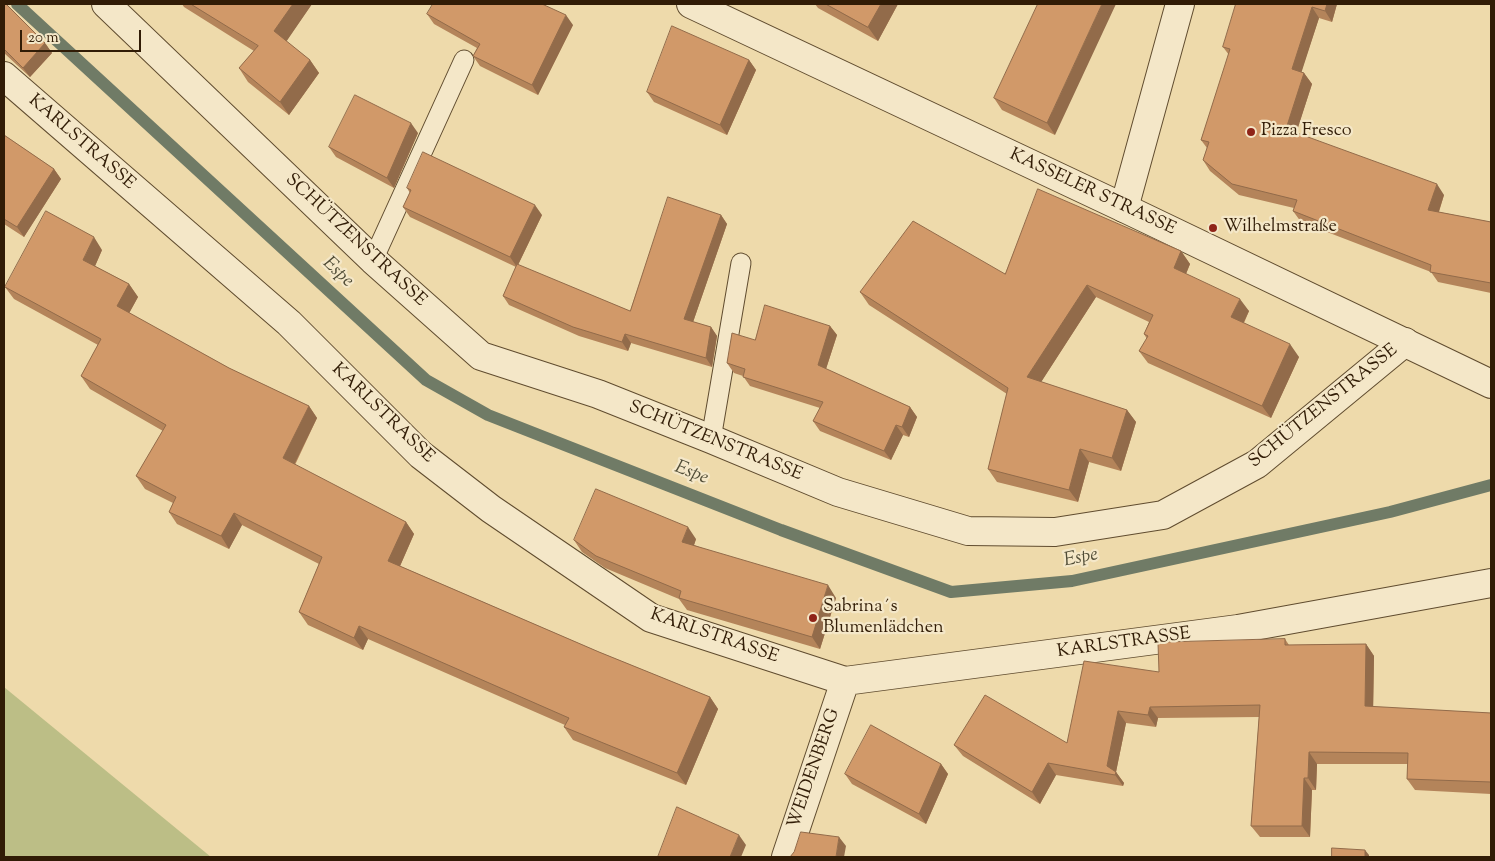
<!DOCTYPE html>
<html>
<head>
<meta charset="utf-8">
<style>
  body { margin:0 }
  #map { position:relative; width:1495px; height:861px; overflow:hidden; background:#eedaab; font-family:"Sorts Mill Goudy",serif }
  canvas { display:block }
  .frame { position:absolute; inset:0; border:5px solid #311c06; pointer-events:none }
  .scale { position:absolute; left:20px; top:30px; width:121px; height:22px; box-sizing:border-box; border:2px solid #311c06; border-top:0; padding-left:6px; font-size:15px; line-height:18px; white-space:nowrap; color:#311c06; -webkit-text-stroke:4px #f4e7c8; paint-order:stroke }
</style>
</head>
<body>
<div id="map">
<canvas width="1495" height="861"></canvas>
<div class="frame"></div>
<div class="scale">20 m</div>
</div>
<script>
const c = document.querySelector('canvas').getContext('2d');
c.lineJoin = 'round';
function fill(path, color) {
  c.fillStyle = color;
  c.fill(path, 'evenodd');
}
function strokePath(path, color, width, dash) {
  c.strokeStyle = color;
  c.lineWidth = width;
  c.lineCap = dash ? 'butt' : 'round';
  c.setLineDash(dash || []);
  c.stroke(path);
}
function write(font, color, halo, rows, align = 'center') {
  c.font = font + ' "Sorts Mill Goudy",serif';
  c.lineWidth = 4.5;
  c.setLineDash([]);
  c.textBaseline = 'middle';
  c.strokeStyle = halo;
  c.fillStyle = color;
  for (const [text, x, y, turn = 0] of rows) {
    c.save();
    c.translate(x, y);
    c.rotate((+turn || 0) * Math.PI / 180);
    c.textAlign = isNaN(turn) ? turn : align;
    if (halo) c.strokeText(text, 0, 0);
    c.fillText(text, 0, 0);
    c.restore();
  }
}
const green = new Path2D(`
  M4,687l207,170h-207z`);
const stream = new Path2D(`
  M17,4l409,376 62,35 293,115 170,62 121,-11 318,-69 101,-27`);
const service = new Path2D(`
  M373,260l91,-200
  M711,439l30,-176`);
const minor = new Path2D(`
  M106,4l267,256 108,96 117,38 113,45 127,53 130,39 87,1 108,-17 94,-51 148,-122
  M4,76l285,247 132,132 70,54 160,109 194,63 393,-52 253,-46
  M1124,208l56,-204
  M786,857l59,-176`);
const tertiary = new Path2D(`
  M691,4l433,204 367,176`);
const wall = new Path2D(`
  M4,4l41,39 7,10 -22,24 -26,-24z
  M182,4h130l-26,37 24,19 9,13 -30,42 -41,-33 -9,-14 15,-17 -70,-44z
  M815,4h83l-20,37 -60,-33z
  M1038,4l17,131 -53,-25 -8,-12z
  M1236,4h101l-5,18 -13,-4 -18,54 3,1 8,11 -16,49 148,62 -5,17 52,10v71l-53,-11 -7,-10 -130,-50 -8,-11 1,-3 -55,-13 -29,-24 -7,-11 4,-12 -6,-8 28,-85 -6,-8z
  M427,14l146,11 -35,70 -58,-29 -7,-10 4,-8 -43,-24z
  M749,60l7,10 -29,65 -73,-33 -7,-10z
  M418,133l-24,55 -58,-31 -7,-10z
  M4,135l50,34 7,10 -37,58 -20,-13z
  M407,188l135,27 -24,50 112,46 91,-96 6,9 -34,98 18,5 6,9 -5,31 -81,-24 -3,8 -49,-15 -70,-31 -6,-9 13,-29 -106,-50 -7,-10 7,-14z
  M102,250l-7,16 34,18 9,13 -9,16 100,55 80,38 8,12 -22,47 111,57 8,12 -14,32 199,86 111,45 8,12 -32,76 -113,-45 -9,-13 1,-2 -197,-86 -5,11 -55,-25 -9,-13 20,-48 -77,-39 -13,24 -52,-25 -8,-12 4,-9 -28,-14 -9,-13 27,-45 -73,-42 -9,-13 17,-31 -84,-46 -9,-12z
  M1181,251l9,13 -4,10 63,37 -5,12 55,34 -28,61 -123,-55 -9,-12 8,-12 -3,-5 5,-12 -53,-25 -55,85 86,28 9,12 -15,49 -32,-9 -11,40 -81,-20 -9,-13 19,-75 -138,-89 -9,-13z
  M830,326l7,9 -11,34 84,38 7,10 -8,20 -6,-2 -12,25 -71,-29 -7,-10 7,-13 -70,-22 -7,-10 -9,-3 -7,-10 28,-23z
  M696,539l-2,6 142,53 -16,51 -133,-39 -8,-11 -74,-31 -23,-16 -8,-12z
  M1285,639l4,6 77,-1 8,12 -1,51 118,6v81l-76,-4 -8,-11 1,-15h-91l-1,26h-4l-2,47h-50l-9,-11 8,-109 -101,1 -2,9 -30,-4 -10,49 8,11 -1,3 -67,-11 -16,29 -77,-48 -9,-11 113,-2 92,-71z
  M941,764l7,10 -22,50 -74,-40 -7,-10z`);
const shadedWall = new Path2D(`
  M293,4h19l-28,41 -10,-14z
  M881,4h17l-20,37 -10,-14z
  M1102,4h14l-61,131 -8,-12z
  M1327,4h10l-5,18 -7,-11z
  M1312,7l7,11 -20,62 -7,-11z
  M566,15l7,10 -35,70 -6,-10z
  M45,43l7,10 -22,24 -7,-9z
  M310,60l9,13 -30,42 -9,-13z
  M749,60l7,10 -29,65 -7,-10z
  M1304,73l8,11 -18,56 -8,-11z
  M411,123l7,10 -24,55 -7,-10z
  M54,169l7,10 -37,58 -7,-10z
  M1437,184l7,11 -8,25 -8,-10z
  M535,205l7,10 -25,52 -7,-10z
  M721,215l6,9 -36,104 -7,-9z
  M94,237l8,13 -10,23 -9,-13z
  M1181,251l9,13 -7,17 -9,-13z
  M129,284l9,13 -12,22 -9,-13z
  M1087,285l9,12 -60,93 -9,-13z
  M1240,299l9,12 -9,19 -9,-13z
  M830,326l7,9 -13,40 -6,-10z
  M711,327l6,9 -5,31 -6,-9z
  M625,334l6,9 -3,8 -6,-9z
  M1290,344l9,13 -28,61 -9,-12z
  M309,406l8,12 -26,53 -8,-13z
  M910,407l7,10 -8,20 -7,-10z
  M1127,410l9,12 -15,49 -9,-13z
  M896,425l7,10 -12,25 -7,-9z
  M1080,449l9,13 -11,40 -9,-12z
  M234,513l8,12 -13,24 -8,-13z
  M406,522l8,12 -17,39 -9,-12z
  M688,527l8,12 -5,15 -9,-12z
  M828,585l8,13 -16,51 -8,-12z
  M359,626l9,13 -5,11 -9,-12z
  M1366,644l8,12 -1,62 -8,-12z
  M710,697l8,12 -32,76 -9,-12z
  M1150,707l8,11 -2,9 -8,-12z
  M1118,711l8,12 -10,49 8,11 -1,3 -8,-11 -8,-9z
  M1309,752l8,12 -1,26 -8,-12z
  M1048,763l8,12 -16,29 -8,-12z
  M941,764l7,10 -22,50 -7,-10z
  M1304,778l8,12 -2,47 -8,-11z
  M739,835l7,10 -5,12h-11z
  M839,837l7,9 -2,11h-8z
  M1365,850l4,5v2h-4z`);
const building = new Path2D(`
  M4,4h2l39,39 -22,25 -19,-19z
  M191,4h102l-19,27 36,29 -30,42 -41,-34 19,-22z
  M433,4h109l24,11 -34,70 -59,-29 7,-12 -53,-30z
  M826,4h55l-13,23z
  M1038,4h64l-55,119 -53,-25z
  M1236,4h91l-2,7 -13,-4 -20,62 12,4 -18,56 151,55 -9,26 63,12v61l-61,-11 1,-7 -138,-54 4,-11 -65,-16 -29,-24 6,-18 -8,-2 29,-91 -7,-2z
  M672,26l77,34 -29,65 -73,-33z
  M355,95l56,28 -24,55 -58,-31z
  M4,135l50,34 -37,58 -13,-8z
  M423,152l112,53 -25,52 -107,-50 8,-17 -4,-2z
  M1038,189l143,62 -7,17 66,31 -9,18 59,27 -28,62 -123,-55 9,-15 -4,-2 9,-19 -66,-30 -60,92 100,33 -15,48 -32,-9 -11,41 -81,-21 20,-81 -148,-96 53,-71 92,53z
  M668,197l53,18 -37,104 27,8 -5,31 -81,-24 -3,8 -49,-15 -70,-31 14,-32 113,47z
  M46,211l48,26 -11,23 46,24 -12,22 112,62 80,38 -26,52 123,64 -18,39 211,91 111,45 -33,76 -113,-46 5,-9 -210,-92 -5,12 -55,-26 23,-55 -88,-44 -13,23 -52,-24 7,-15 -40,-21 30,-51 -85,-49 20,-37 -96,-52z
  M765,305l65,21 -12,39 92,42 -8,20 -6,-2 -12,26 -71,-30 10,-19 -80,-25 2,-8 -18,-6 5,-30 23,7z
  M596,489l92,38 -6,15 146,43 -16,52 -133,-39 2,-7 -85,-35 -22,-16z
  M1285,639v6l81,-1 -1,62 126,7v69l-84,-3 1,-26 -99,-1 -1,26h-4l-2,48h-51l9,-121 -110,2 -2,8 -30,-4 -11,55 9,6 -1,3 -67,-12 -16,29 -78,-47 31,-50 82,48 17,-82 75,11 -1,-29 8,-1z
  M871,725l70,39 -22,50 -74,-40z
  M677,807l62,28 -9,22h-72z
  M801,832l38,5 -3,20h-46l4,-5z
  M1332,848l33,2v7h-33z`);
const markers = [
  [1251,132,5,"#8f2418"],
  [1213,228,5,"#8f2418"],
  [813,618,5,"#8f2418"]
];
const poiNames = [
  ["Pizza Fresco",1261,132],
  ["Wilhelmstraße",1223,228],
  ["Sabrina´s",823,608],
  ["Blumenlädchen",823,629]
];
const streetNames = [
  ["KARLSTRASSE",81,143,41],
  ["KASSELER STRASSE",1092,193,25],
  ["SCHÜTZENSTRASSE",355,241,43],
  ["SCHÜTZENSTRASSE",1324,407,-39],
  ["KARLSTRASSE",382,414,44],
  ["SCHÜTZENSTRASSE",715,442,22],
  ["KARLSTRASSE",714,637,19],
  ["KARLSTRASSE",1124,644,-8],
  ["WEIDENBERG",815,769,-71]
];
const waterNames = [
  ["Espe",337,273,43],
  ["Espe",691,474,21],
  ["Espe",1081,559,-11]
];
fill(green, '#bcbe86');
strokePath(stream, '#707b66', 12);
strokePath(service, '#604c2f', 21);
strokePath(minor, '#604c2f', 30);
strokePath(tertiary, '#604c2f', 30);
strokePath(service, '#f4e7c8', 19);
strokePath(minor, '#f4e7c8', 28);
strokePath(tertiary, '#f4e7c8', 28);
fill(wall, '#b4845a');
fill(shadedWall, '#926b4a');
fill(building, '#d19969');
strokePath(building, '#926b4a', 1);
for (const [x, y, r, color] of markers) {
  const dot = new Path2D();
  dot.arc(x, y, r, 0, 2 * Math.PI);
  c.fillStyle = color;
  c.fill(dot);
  strokePath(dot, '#f4e7c8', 2);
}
write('18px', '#311c06', '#f4e7c8', poiNames, 'left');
write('18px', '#311c06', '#f4e7c8', streetNames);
write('italic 19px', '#504c36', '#f4e7c8', waterNames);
</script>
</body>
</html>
